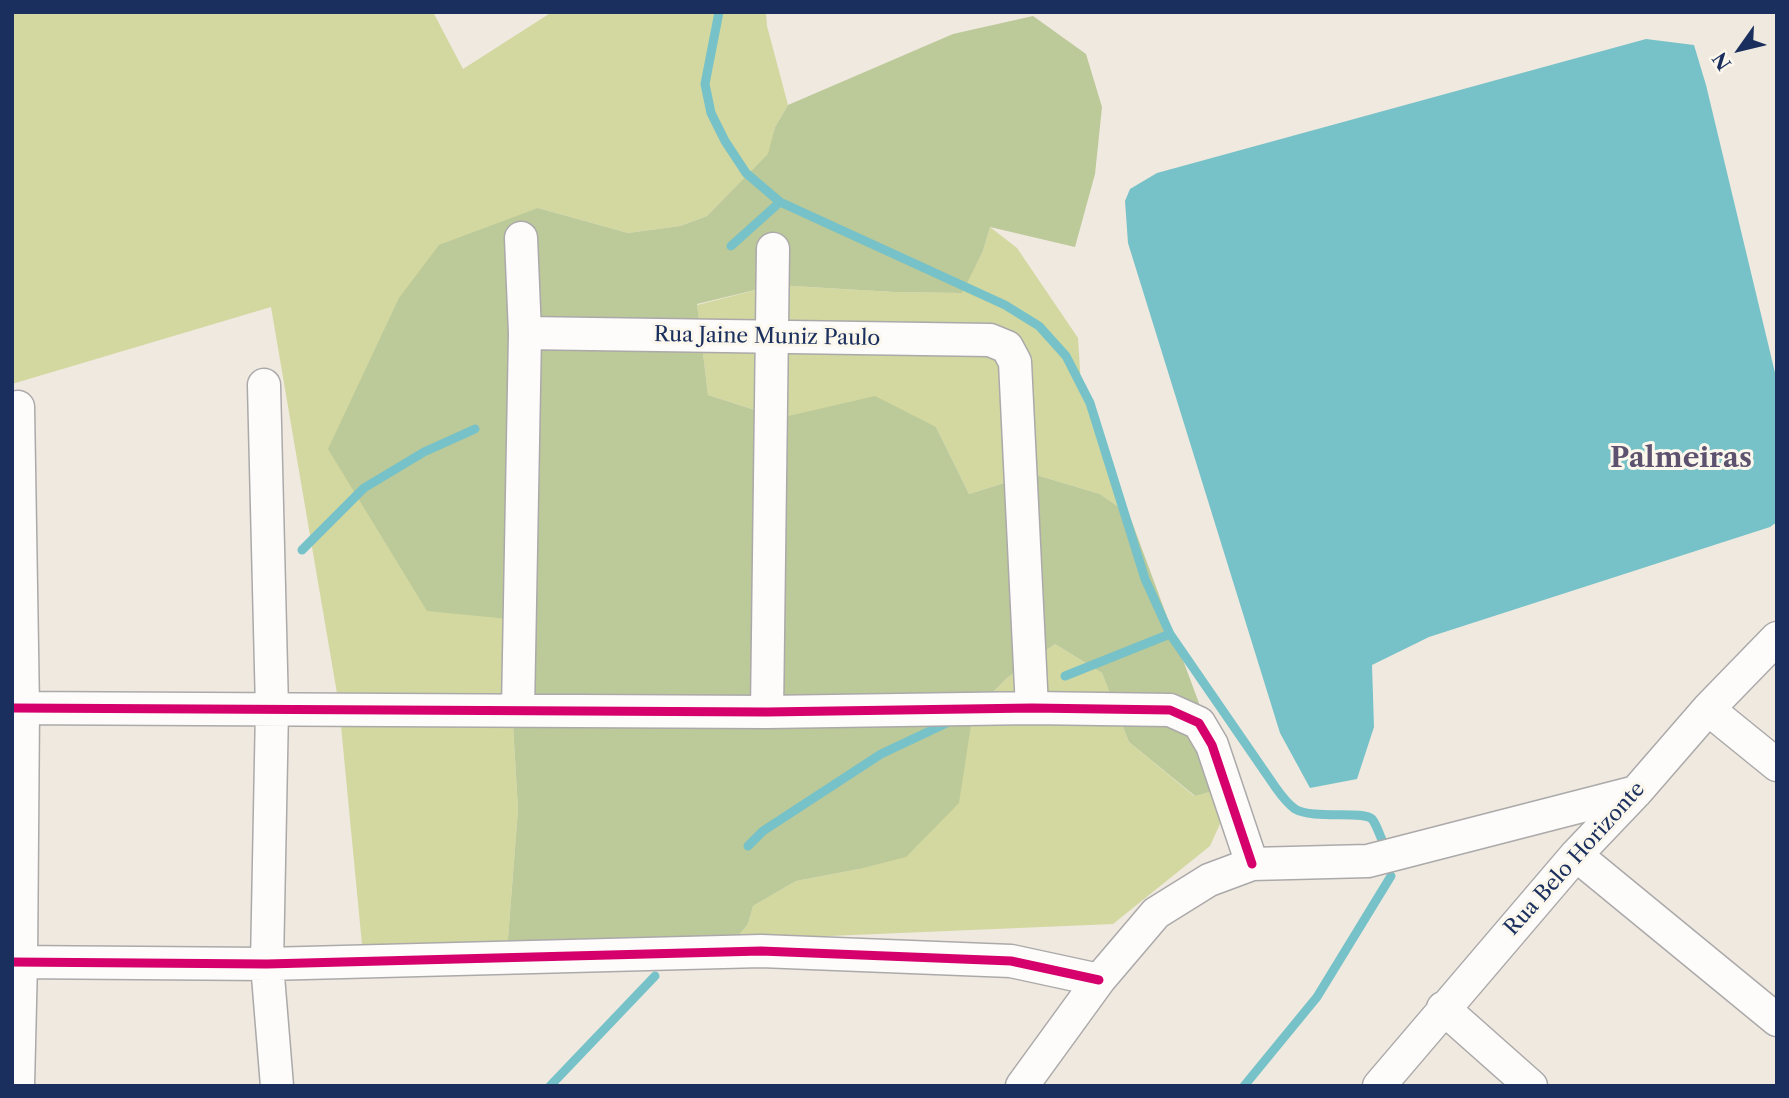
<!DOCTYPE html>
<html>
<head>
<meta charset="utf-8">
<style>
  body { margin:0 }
  #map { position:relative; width:1789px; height:1098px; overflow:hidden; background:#f0e9df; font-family:"Libre Caslon Text",serif }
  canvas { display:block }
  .frame { position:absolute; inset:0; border:14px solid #1b2f5e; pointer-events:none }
  .north { position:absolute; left:1705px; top:14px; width:70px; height:70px; -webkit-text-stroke:5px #fbf7ec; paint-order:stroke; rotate:236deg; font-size:19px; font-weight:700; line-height:28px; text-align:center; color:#1b2f5e }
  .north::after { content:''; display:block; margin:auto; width:24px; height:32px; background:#1b2f5e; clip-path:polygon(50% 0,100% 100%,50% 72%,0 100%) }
</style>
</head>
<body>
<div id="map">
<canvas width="1789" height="1098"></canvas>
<div class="frame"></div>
<div class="north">N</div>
</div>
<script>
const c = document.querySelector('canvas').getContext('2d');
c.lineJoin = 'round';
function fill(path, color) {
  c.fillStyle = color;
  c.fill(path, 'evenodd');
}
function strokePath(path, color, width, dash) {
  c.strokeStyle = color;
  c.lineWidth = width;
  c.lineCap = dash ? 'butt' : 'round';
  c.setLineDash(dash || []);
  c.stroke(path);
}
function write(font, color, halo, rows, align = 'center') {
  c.font = font + ' "Libre Caslon Text",serif';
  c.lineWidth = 6;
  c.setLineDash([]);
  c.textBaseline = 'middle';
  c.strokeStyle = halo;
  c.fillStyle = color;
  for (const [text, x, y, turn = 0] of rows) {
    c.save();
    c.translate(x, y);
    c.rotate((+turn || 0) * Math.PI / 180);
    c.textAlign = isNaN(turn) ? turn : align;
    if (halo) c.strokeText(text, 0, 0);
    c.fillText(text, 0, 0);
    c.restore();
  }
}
const green = new Path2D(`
  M12,12h421l30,57 89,-57h214l1,14 21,79 -13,22 -6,27 -62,62 -27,10 -52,7 -90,-25 -29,411v36l9,155 -11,141 -144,4 -24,-250 -68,-398 -259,77z
  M990,227l27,21 61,90 3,47 48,129 -29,-20 -67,-20 -64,20 -33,-67 -156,-9 -72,-23 -11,-90 79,-20 118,7 67,1 22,-42z
  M1055,644l47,29 27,69 65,54 44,-12 -28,62 -97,78 -378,16 13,-16 5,-18 43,-25 63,-12 114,-157 34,-34z`);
const forest = new Path2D(`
  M1033,16l53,38 16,53 -7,67 -20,73 -85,-20 -7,24 -21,42 -68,-1 -118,-7 -79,19 11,91 72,23 95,-22 61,31 33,67 64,-20 67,20 29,20 74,200 31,47 4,23 -43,12 -66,-54 -27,-69 -47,-29 -48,34 -34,34 -14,91 -53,54 -47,12 -63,12 -43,25 -5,18 -13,16 -228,11 11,-141 -9,-155v-36l-82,-8 -99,-162 71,-151 40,-53 99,-37 90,25 52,-7 27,-10 61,-62 7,-27 13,-22 165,-71z`);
const water = new Path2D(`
  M1646,39l48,6 12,40 71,296v141l-7,5 -341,110 -57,28 2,62 -17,52 -47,9 -30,-55 -152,-490 -3,-42 5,-12 27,-16z`);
const stream = new Path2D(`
  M719,12l-14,72 6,29 14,28 21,32 34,29 225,103 34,21 27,30 24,47 55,176 25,55 106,154c5,7 12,16 19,21 18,11 68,1 77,10 5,6 8,18 12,25
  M731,246l49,-44
  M302,550l62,-62 60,-36 51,-23
  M1065,676l105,-42
  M748,846l15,-15 118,-77 70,-33
  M550,1086l105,-110
  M1244,1086l73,-89 74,-121`);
const minor = new Path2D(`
  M525,333l465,7 17,7 8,15 17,346
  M264,385l8,324 -5,255 10,122
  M18,407l5,301 -2,254 -3,124
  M12,708l755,4 265,-4 138,2 29,13 13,22 40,119
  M1708,709l69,56
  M518,710l7,-377 -4,-95
  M767,712l6,-463
  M1576,855l201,165
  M12,962l255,2 494,-13 250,10 88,19
  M1443,1008l88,78
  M1022,1086l77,-106 57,-67 53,-33 43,-16 116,-3 268,-69
  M1379,1086l197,-231 60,-63 72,-83 69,-71`);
const cycleway = new Path2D(`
  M12,708l755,4 265,-4 138,2 29,13 13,22 40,119
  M12,962l255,2 494,-13 250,10 88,19`);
const streetNames = [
  ["Rua Jaine Muniz Paulo",767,337,1],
  ["Rua Belo Horizonte",1575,859,-48]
];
const districtNames = [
  ["Palmeiras",1681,459]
];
fill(green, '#d2d8a0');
fill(forest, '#bcc999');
fill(water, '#76c2c8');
strokePath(stream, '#76c2c8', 9);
strokePath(minor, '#aba9aa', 35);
strokePath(minor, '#fdfcfa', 32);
strokePath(cycleway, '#d6006c', 9);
write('21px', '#1b2f5e', '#fbf7ec', streetNames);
write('bold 28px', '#5c526f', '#fbf7ec', districtNames);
</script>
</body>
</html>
